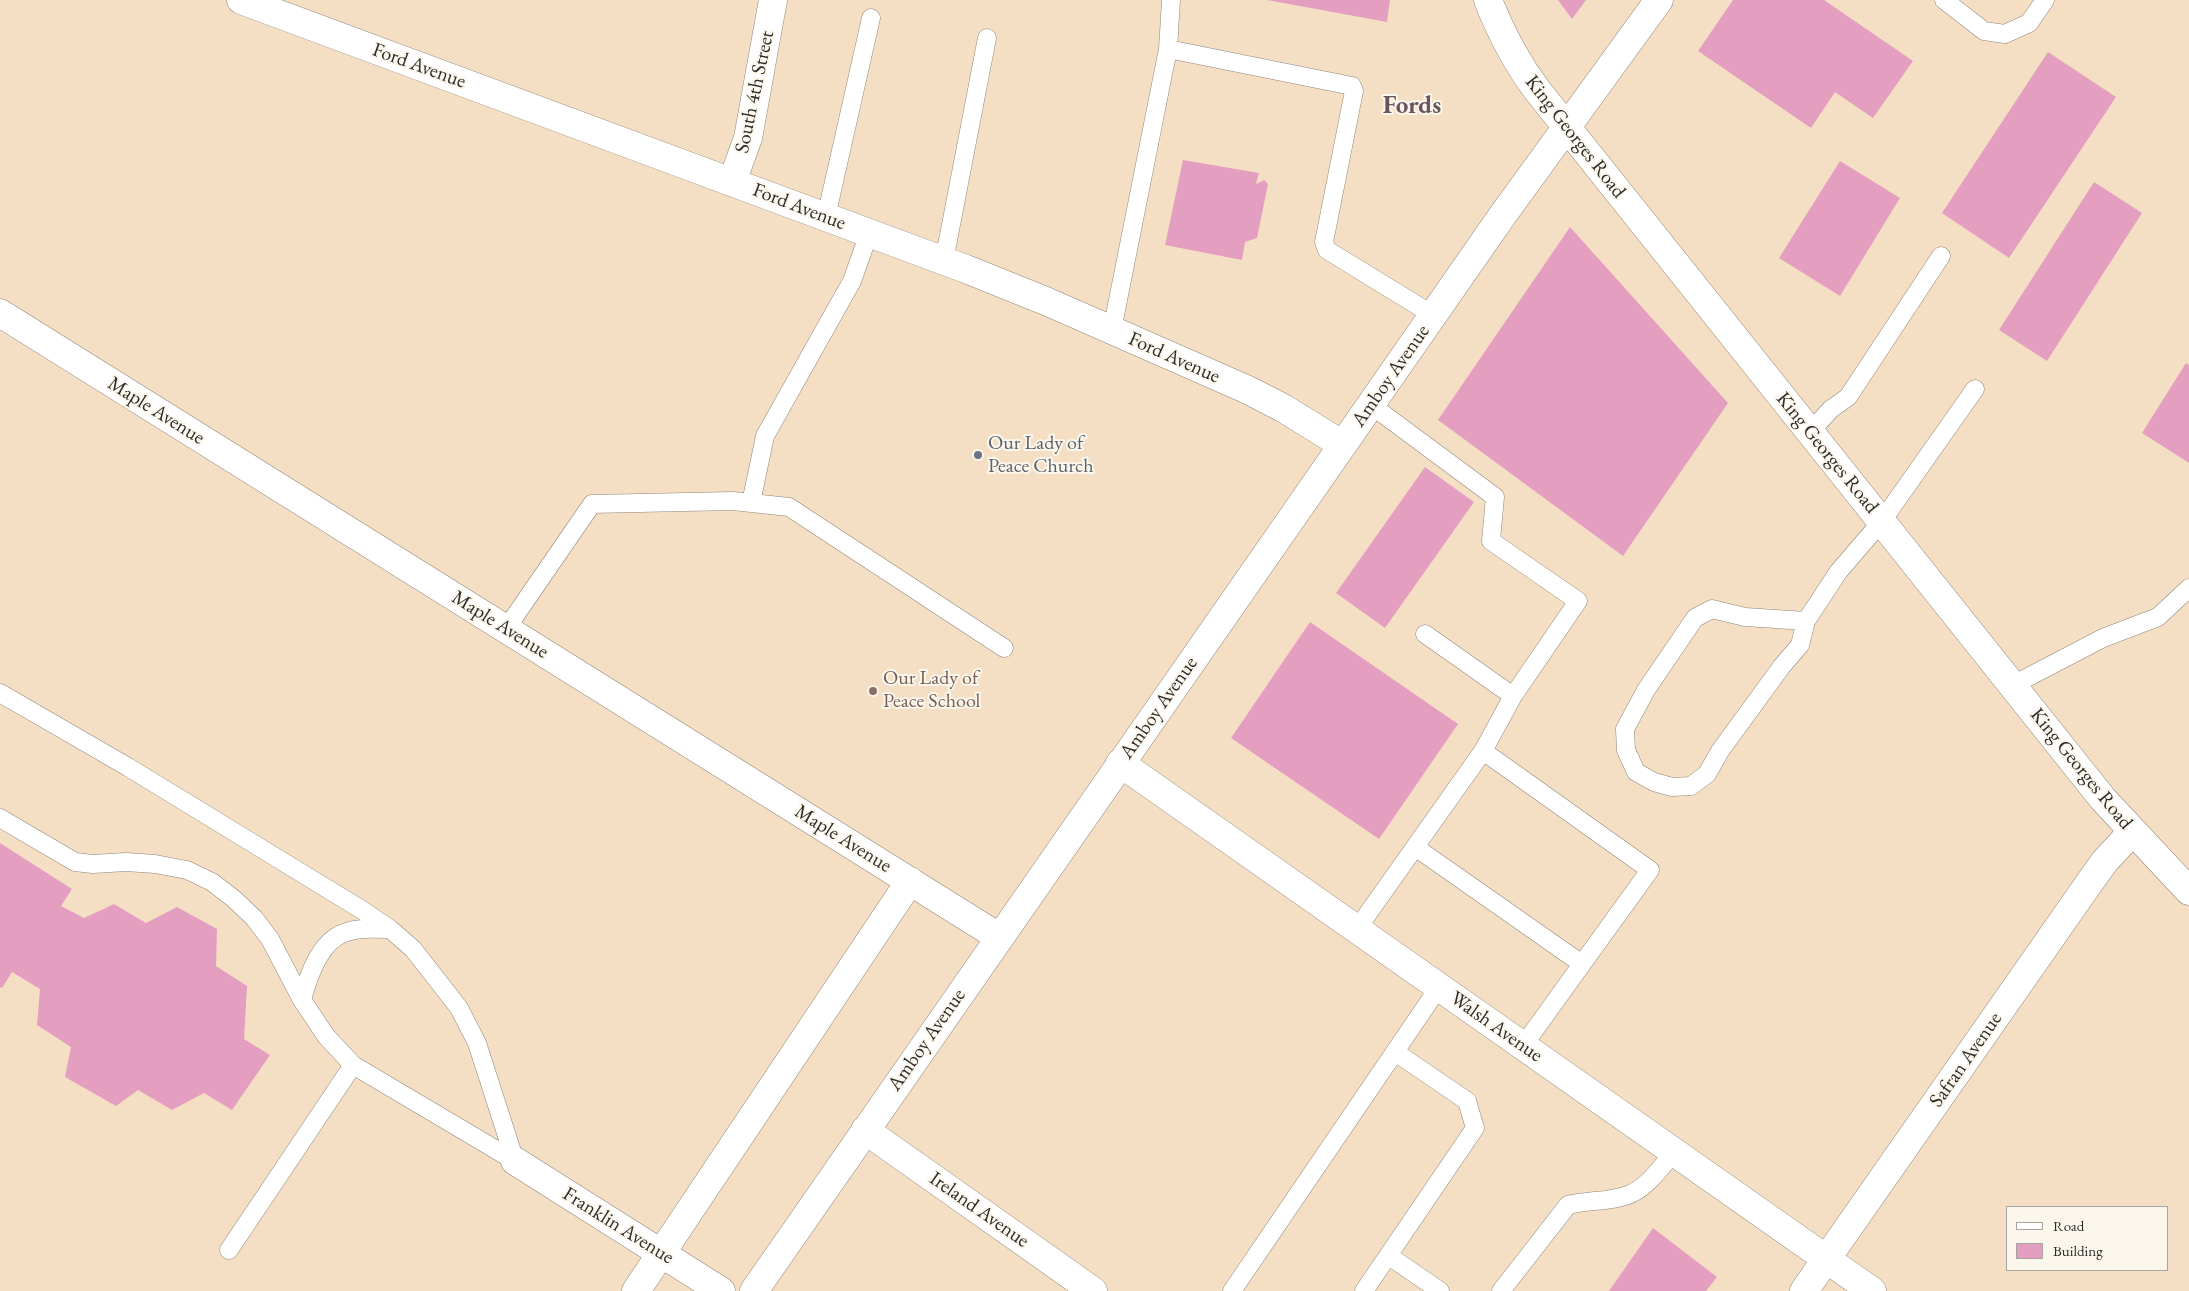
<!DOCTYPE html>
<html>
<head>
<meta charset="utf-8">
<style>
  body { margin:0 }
  #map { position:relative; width:2189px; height:1291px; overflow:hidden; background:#f5dfc4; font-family:"EB Garamond",serif }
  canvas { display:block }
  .legend { position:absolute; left:2006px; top:1206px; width:162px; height:65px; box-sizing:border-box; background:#fbf7ec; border:1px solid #a8a59f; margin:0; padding:6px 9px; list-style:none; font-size:15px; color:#2b2b2b }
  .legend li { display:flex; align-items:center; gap:10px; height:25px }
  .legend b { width:25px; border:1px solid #a8a59f }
</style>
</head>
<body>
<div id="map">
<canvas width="2189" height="1291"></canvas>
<ul class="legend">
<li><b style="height:6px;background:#fff"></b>Road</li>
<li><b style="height:14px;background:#e49fc0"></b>Building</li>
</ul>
</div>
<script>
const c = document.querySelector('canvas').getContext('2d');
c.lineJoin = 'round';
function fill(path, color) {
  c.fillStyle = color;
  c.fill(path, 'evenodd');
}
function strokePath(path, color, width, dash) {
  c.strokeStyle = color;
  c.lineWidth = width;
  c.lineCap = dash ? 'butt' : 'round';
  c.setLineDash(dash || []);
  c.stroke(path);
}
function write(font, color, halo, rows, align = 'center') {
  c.font = font + ' "EB Garamond",serif';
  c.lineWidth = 4;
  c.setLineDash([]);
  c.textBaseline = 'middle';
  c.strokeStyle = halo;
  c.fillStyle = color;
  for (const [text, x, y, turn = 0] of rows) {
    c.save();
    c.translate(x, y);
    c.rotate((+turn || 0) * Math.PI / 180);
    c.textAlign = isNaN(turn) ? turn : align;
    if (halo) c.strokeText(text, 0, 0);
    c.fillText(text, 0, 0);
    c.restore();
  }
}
const building = new Path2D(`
  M1267,0h123l-3,22z
  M1558,0h28l-14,19z
  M1733,0h91l89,61 -40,57 -38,-26 -24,36 -113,-77z
  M2048,52l68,45 -107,161 -67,-45z
  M1183,160l76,13 -3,11 8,-4 4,4 -11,54 -12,4 -3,18 -77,-15z
  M1840,161l60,37 -60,98 -61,-38z
  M2094,182l48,31 -95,148 -48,-31z
  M1570,227l158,176 -105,153 -185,-136z
  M2186,363l3,2v98l-47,-30z
  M1425,467l49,35 -89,126 -49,-35z
  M1310,622l148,102 -79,115 -148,-101z
  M0,843l72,46 -11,17 23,12 30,-14 32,19 31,-16 40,22 -1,37 31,20 -3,53 26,16 -38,55 -28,-17 -32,17 -34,-20 -22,16 -51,-29 6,-30 -34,-22 3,-36 -28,-17 -10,16 -2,-1z
  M1653,1228l64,49 -11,14h-97z`);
const lane = new Path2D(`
  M1944,0l40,31 21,3 24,-11 16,-23
  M1168,49l3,-49
  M826,217l45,-199
  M944,261l43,-223
  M1112,330l56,-281 184,37 2,5 -30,151 3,8 106,65
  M1371,405l124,92 -4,44 87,60 -65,95 -88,-62
  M1810,432l21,-23 17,-12 93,-141
  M751,503l14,-67 87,-155 17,-48
  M1806,621l-61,-4 -33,-8 -17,9 -49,72 -21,39 1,21 10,22 18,10 18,5 19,-1 16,-12 13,-23 62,-85 18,-21 6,-24 33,-50 43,-50 93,-132
  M506,629l86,-125 141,-3 56,6 215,141
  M2013,685l90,-47 55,-21 31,-29
  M0,693l128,74 234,143 28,19 23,20 46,59 18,35 38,118
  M1483,751l167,119 -68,94
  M0,818l75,44 18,2 33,-2 29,2 32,6 25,12 22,17 20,19 16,21 32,61 24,36 27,29 162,96
  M1415,847l68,-96 30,-55
  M1357,929l58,-82 167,117 -59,82
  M302,1000c6,-23 17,-58 42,-67 15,-6 30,-4 46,-4
  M229,1250l124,-185
  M1389,1256l51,35
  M1232,1291l207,-304
  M1364,1291l111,-163 -8,-27 -72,-49
  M1501,1291l67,-86c19,-5 39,-3 57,-9 21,-6 35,-28 49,-44`);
const street = new Path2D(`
  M732,182l16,-44 25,-138
  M0,313l999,624
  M1120,763l752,528
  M865,1130l228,161
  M515,1161l206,130
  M636,1291l274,-410
  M1804,1291l288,-412 13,-18 27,-29`);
const secondary = new Path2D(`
  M241,0l725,269 82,33 200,88 35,18 60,37
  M1488,0c13,33 28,62 49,90l566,709 86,92
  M754,1291l748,-1075 157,-216`);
const markers = [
  [978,455,5,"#6b7280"],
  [873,691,5,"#8d6e63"]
];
const streetNames = [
  ["Ford Avenue",419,66,20],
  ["South 4th Street",755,92,-78],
  ["King Georges Road",1575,137,52],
  ["Ford Avenue",799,207,21],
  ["Ford Avenue",1174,358,24],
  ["Amboy Avenue",1391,376,-55],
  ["Maple Avenue",156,411,32],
  ["King Georges Road",1827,453,51],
  ["Maple Avenue",500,625,32],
  ["Amboy Avenue",1159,708,-55],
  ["King Georges Road",2081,769,51],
  ["Maple Avenue",843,839,32],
  ["Walsh Avenue",1496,1027,35],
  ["Amboy Avenue",927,1040,-55],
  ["Safran Avenue",1966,1060,-55],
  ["Ireland Avenue",979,1210,35],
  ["Franklin Avenue",618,1226,32]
];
const worshipNames = [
  ["Our Lady of",988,444],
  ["Peace Church",988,467]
];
const educationNames = [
  ["Our Lady of",883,679],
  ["Peace School",883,702]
];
const districtNames = [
  ["Fords",1412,106]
];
fill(building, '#e49fc0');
strokePath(lane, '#908578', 19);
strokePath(street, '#908578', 29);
strokePath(secondary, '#908578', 29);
strokePath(lane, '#fff', 18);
strokePath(street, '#fff', 28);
strokePath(secondary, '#fff', 28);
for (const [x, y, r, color] of markers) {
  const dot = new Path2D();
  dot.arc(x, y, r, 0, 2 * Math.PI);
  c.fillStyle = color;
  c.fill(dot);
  strokePath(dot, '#fbf7ec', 2);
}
write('20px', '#2b2b2b', '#fbf7ec', streetNames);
write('20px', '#5b616d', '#fbf7ec', worshipNames, 'left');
write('20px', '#785e54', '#fbf7ec', educationNames, 'left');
write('bold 25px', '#6c545f', '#fbf7ec', districtNames);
</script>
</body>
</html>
